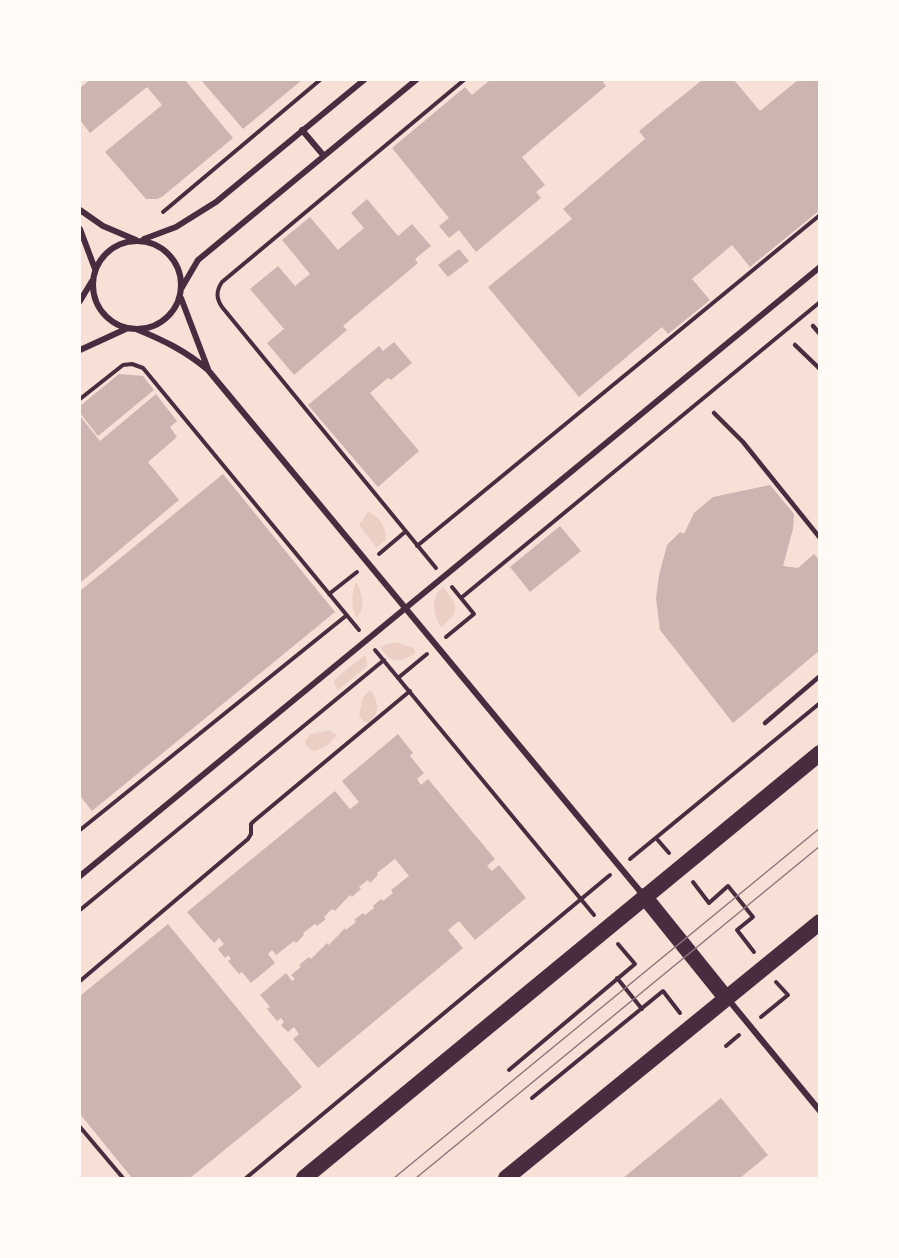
<!DOCTYPE html>
<html>
<head>
<meta charset="utf-8">
<style>
  body { margin:0 }
  #map { position:relative; width:899px; height:1258px; overflow:hidden; background:#f7e1d7; font-family:"DM Sans",sans-serif }
  canvas { display:block }
  .frame { position:absolute; inset:0; border:81px solid #fffaf5; pointer-events:none }
</style>
</head>
<body>
<div id="map">
<canvas width="899" height="1258"></canvas>
<div class="frame"></div>
</div>
<script>
const c = document.querySelector('canvas').getContext('2d');
c.lineJoin = 'round';
function fill(path, color) {
  c.fillStyle = color;
  c.fill(path, 'evenodd');
}
function strokePath(path, color, width, dash) {
  c.strokeStyle = color;
  c.lineWidth = width;
  c.lineCap = dash ? 'butt' : 'round';
  c.setLineDash(dash || []);
  c.stroke(path);
}
const green = new Path2D(`
  M368,512c12,4 19,16 17,29l-9,6 -17,-22z
  M356,582c6,12 11,25 0,36 -5,-14 -5,-22 0,-36z
  M443,587c16,19 18,24 -2,40 -8,-13 -11,-30 2,-40z
  M395,642l19,6 1,5c-17,10 -23,12 -35,-6z
  M365,655l2,6v5l-29,24 -4,-7 2,-5z
  M370,690c9,9 10,25 -1,32h-5l-5,-6 4,-19z
  M330,730l7,5 -9,10 -13,6c-6,-2 -9,-4 -10,-10l6,-7z`);
const building = new Path2D(`
  M90,80h95l48,58 -70,58 -6,3h-11l-41,-47 57,-47 -15,-18 -57,46 -10,-13v-32z
  M201,80h101l-59,49z
  M490,80h116l-3,2 3,4 -84,71 23,28 -9,7 5,6 -65,54 -17,-22 -10,8 -10,-12 10,-8 -57,-70 73,-61 7,8z
  M702,80h32l26,31 38,-31h22v130l-70,57 -18,-22 -40,34 18,21 -42,34 -6,-7 -83,70 -91,-110 84,-68 -9,-10 82,-70 -6,-8z
  M367,199l31,37 14,-12 19,22 -16,13 3,4 -75,63 4,4 -53,45 -27,-32 17,-14 -34,-40 28,-23 17,20 15,-12 -28,-34 28,-23 28,33 26,-22 -13,-15z
  M459,249l10,12 -21,16 -10,-12z
  M394,342l18,21 -21,17 -3,-2 -18,15 49,58 -41,36 -70,-82 71,-59 4,5z
  M119,374l24,2 11,14 -56,46 -18,-23v-7z
  M156,394l21,27 -7,6 7,10 -29,25 31,38 -99,83v-167l20,25z
  M223,474l112,138 -243,199 -12,-15v-205z
  M770,485l24,29 -1,15 -10,37 15,2 16,-14 6,7v89l-87,73 -73,-93 -4,-32 3,-23 8,-30 13,-13 4,2 10,-21 19,-16z
  M560,526l21,25 -51,41 -20,-25z
  M398,734l15,19 -3,3 14,17 -7,6 4,6 7,-6 67,80 -8,7 5,5 7,-6 27,33 -51,42 -16,-19 -11,9 15,18 -145,120 -25,-29 6,-5 -5,-7 -6,5 -7,-7 3,-3 -3,-4 -4,3 -10,-12 3,-2 -10,-12 26,-22 6,8 3,-2 -4,-4 10,-8 -2,-2 10,-8 2,2 16,-16 2,2 16,-17 1,2 10,-8 -2,-2 9,-7 2,2 9,-7 -1,-2 8,-7 2,2 10,-8 -2,-3 18,-14 -14,-17 -18,14 1,2 -8,8 -2,-3 -9,7 2,2 -9,8 -2,-2 -15,16 -3,-2 -8,8 2,2 -9,7 -2,-2 -12,9 1,2 -8,8 -2,-2 -18,14 -4,-5 -4,4 7,9 -24,20 -9,-11 -3,2 -11,-13 3,-2 -3,-4 -3,3 -7,-9 6,-5 -5,-6 -5,5 -27,-31 148,-121 15,18 9,-7 -17,-21z
  M168,924l134,163 -112,91h-58l-52,-64v-118z
  M721,1098l47,57 -28,23h-117z`);
const path = new Path2D(`
  M163,212l157,-132
  M80,399l43,-34 9,-1 11,4 216,262
  M417,546l403,-331
  M379,554l26,-22
  M436,568l-214,-261c-6,-9 -6,-16 0,-25l242,-202
  M329,594l28,-22
  M461,598l359,-296
  M446,637l28,-23 -22,-27
  M375,650l219,265
  M398,678l29,-24
  M80,830l267,-215
  M656,838l13,15
  M630,859l190,-156
  M693,882l16,21 19,-17 25,31 -16,13 17,22
  M80,910l304,-250
  M617,978l25,31
  M80,981l168,-142 3,-5v-10l3,-3 156,-130
  M761,1017l27,-22 -12,-13
  M726,1046l13,-11
  M509,1070l126,-106 -17,-20
  M532,1098l131,-107 17,22
  M80,1127l43,51
  M246,1178l364,-303`);
const service = new Path2D(`
  M813,326l7,8
  M795,345l25,24
  M714,413l29,29 77,96
  M765,723l55,-47`);
const minor = new Path2D(`
  M302,130l22,26
  M80,210l23,16 33,14
  M80,229l15,40
  M144,239l32,-12 40,-25 148,-122
  M93 285a44 44 0 1 1 88 0a44 44 0 1 1-88 0Z
  M181,289l17,-29 218,-180
  M181,298l27,71
  M80,301l12,-20
  M136,329c27,11 50,22 72,41l436,526
  M80,350l48,-22
  M80,876l740,-609
  M727,998l93,113`);
const trunk = new Path2D(`
  M644,896l82,102
  M304,1178l516,-425
  M506,1178l314,-256`);
const tram = new Path2D(`
  M394,1178l426,-350
  M416,1178l404,-332`);
fill(green, '#ebcfc5');
fill(building, '#ccb4b1');
strokePath(path, '#4a2c40', 4);
strokePath(service, '#4a2c40', 4.5);
strokePath(minor, '#4a2c40', 6);
strokePath(trunk, '#4a2c40', 16);
strokePath(tram, '#8f747c', 1.5);
</script>
</body>
</html>
